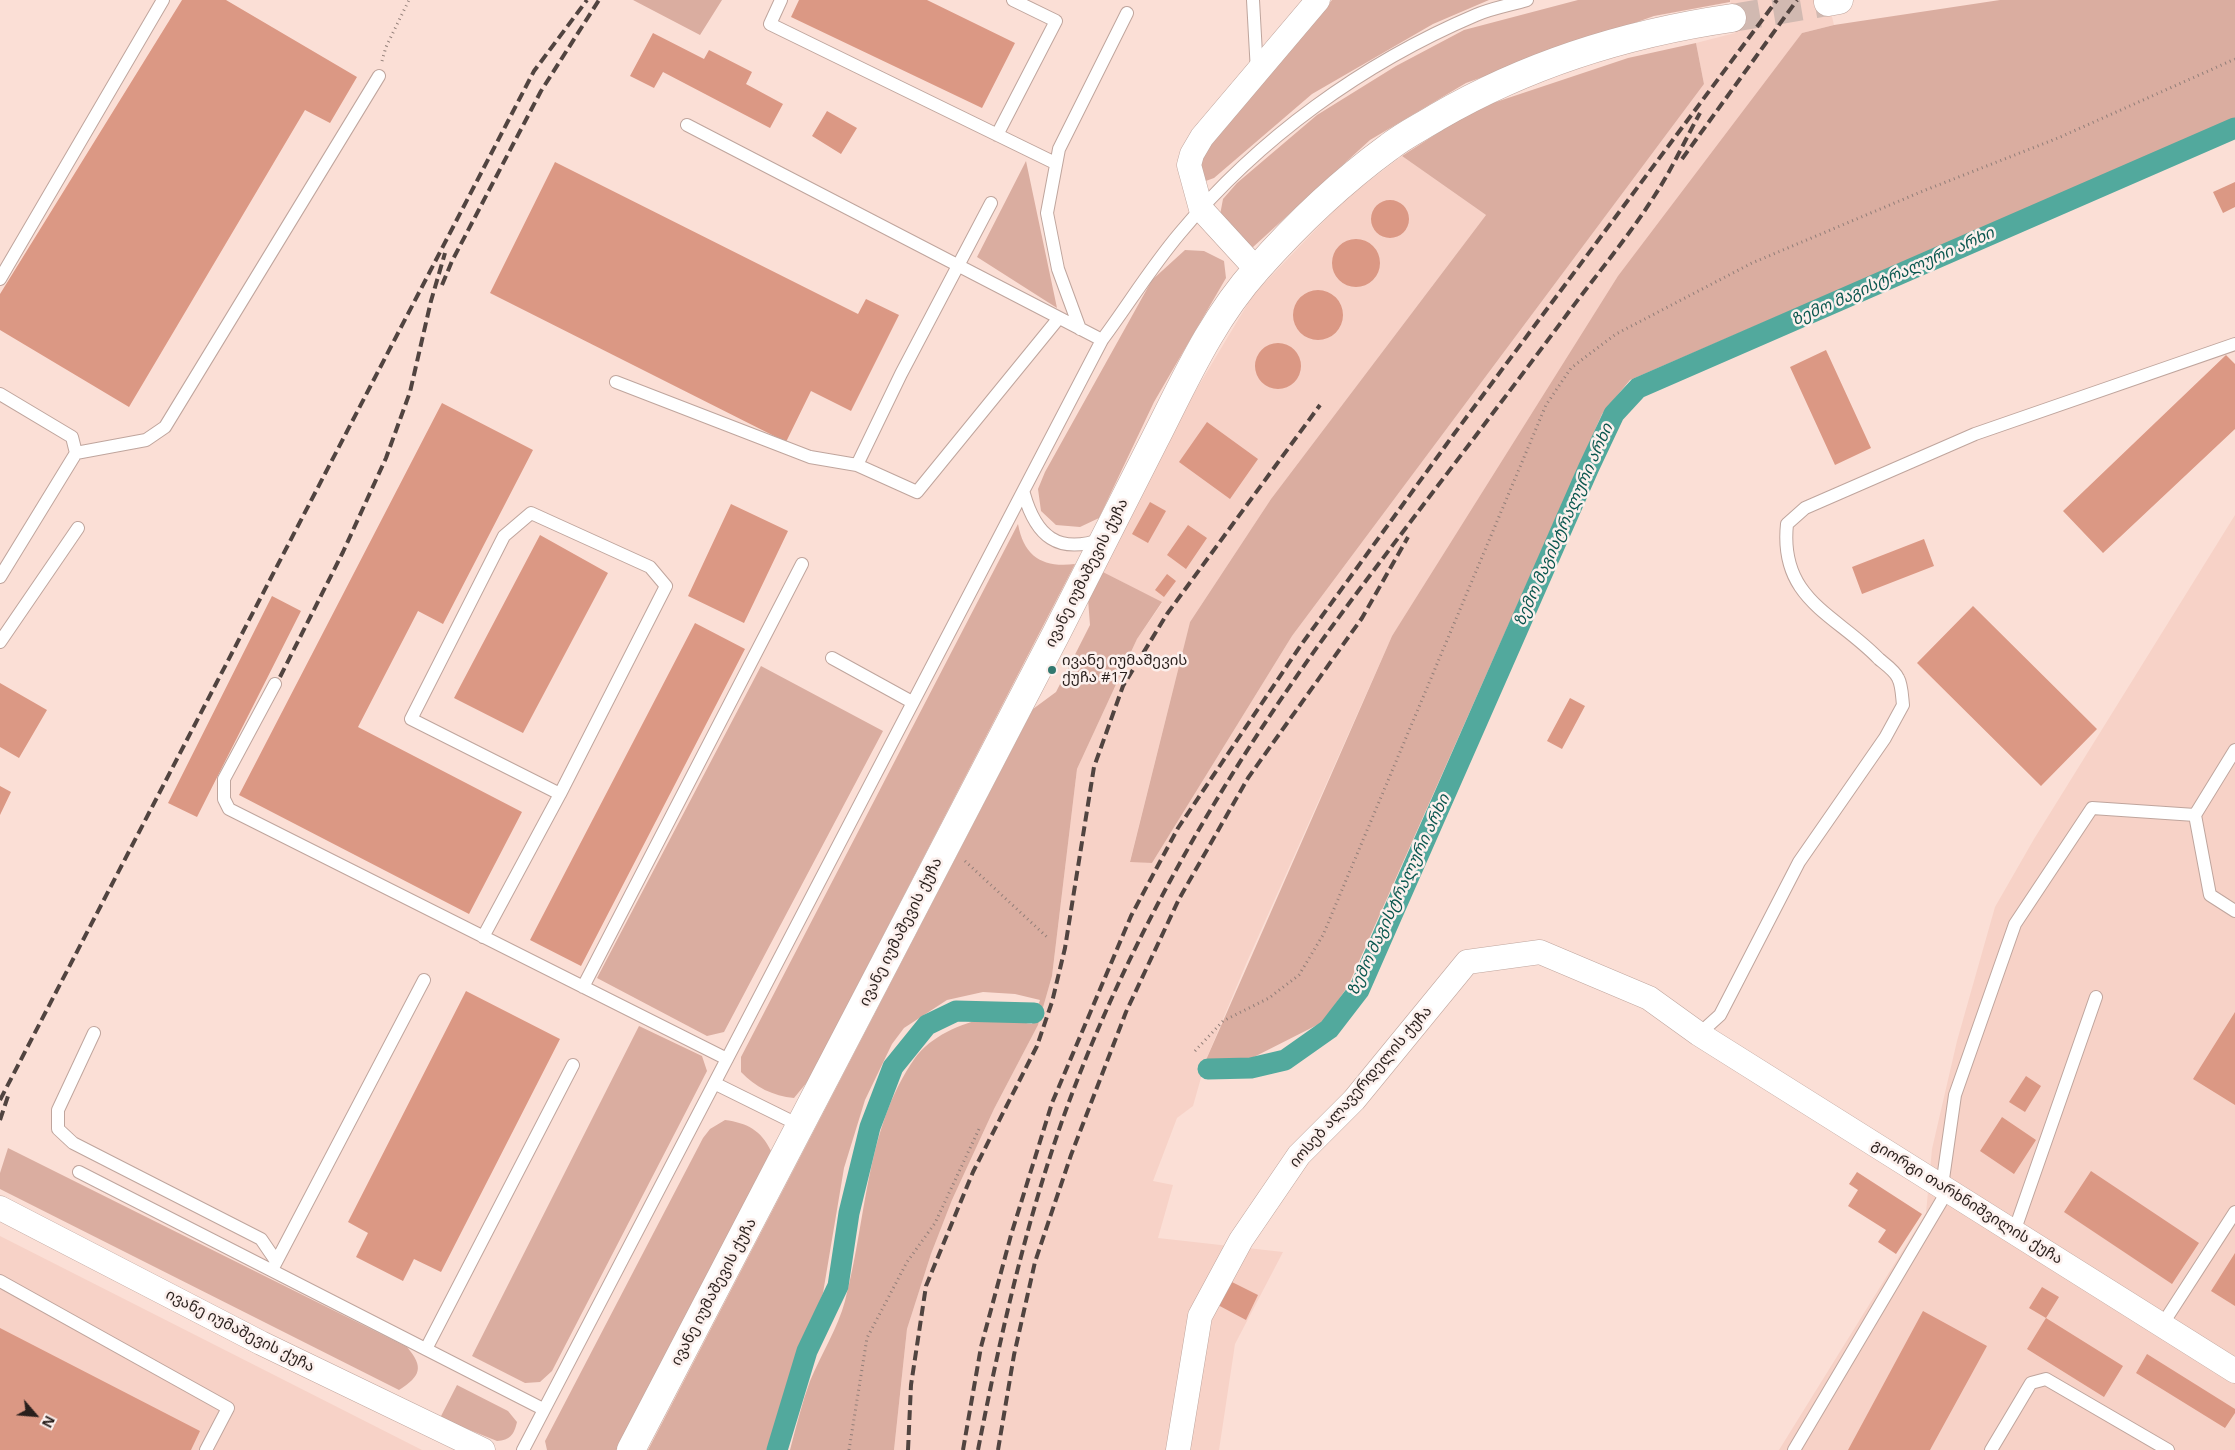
<!DOCTYPE html>
<html>
<head>
<meta charset="utf-8">
<style>
  body { margin:0 }
  #map { position:relative; width:2235px; height:1450px; overflow:hidden; background:#fbdfd6; font-family:"Open Sans",sans-serif }
  canvas { display:block }
  .north { position:absolute; left:10px; top:1390px; width:50px; height:50px; -webkit-text-stroke:4px #fcf0ed; paint-order:stroke; rotate:117deg; font-size:14px; font-weight:700; line-height:20px; text-align:center; color:#291f1c }
  .north::after { content:''; display:block; margin:auto; width:18px; height:22px; background:#291f1c; clip-path:polygon(50% 0,100% 100%,50% 72%,0 100%) }
</style>
</head>
<body>
<div id="map">
<canvas width="2235" height="1450"></canvas>
<div class="north">N</div>
</div>
<script>
const c = document.querySelector('canvas').getContext('2d');
c.lineJoin = 'round';
function fill(path, color) {
  c.fillStyle = color;
  c.fill(path, 'evenodd');
}
function strokePath(path, color, width, dash) {
  c.strokeStyle = color;
  c.lineWidth = width;
  c.lineCap = dash ? 'butt' : 'round';
  c.setLineDash(dash || []);
  c.stroke(path);
}
function write(font, color, halo, rows, align = 'center') {
  c.font = font + ' "Open Sans","Noto Sans Georgian",sans-serif';
  c.lineWidth = 5;
  c.setLineDash([]);
  c.textBaseline = 'middle';
  c.strokeStyle = halo;
  c.fillStyle = color;
  for (const [text, x, y, turn = 0] of rows) {
    c.save();
    c.translate(x, y);
    c.rotate((+turn || 0) * Math.PI / 180);
    c.textAlign = isNaN(turn) ? turn : align;
    if (halo) c.strokeText(text, 0, 0);
    c.fillText(text, 0, 0);
    c.restore();
  }
}
const built = new Path2D(`
  M1730,0h98l6,25 -32,8 -410,603 -146,328 -40,96 -13,46 -16,12 -24,63 20,4 -15,53 125,14 -48,92 -16,106h-325l13,-121 24,-75 21,-54 42,-91 44,-84 14,-49 25,-207 60,-130 25,-36 -59,-31 81,-162 69,-115 91,-95 58,-44 84,59 -215,284 -81,123 -60,239 22,2 140,-227 412,-552 -8,-41 39,-10z
  M2235,515v935h-456l147,-237 6,-64 25,-108 38,-134 39,-68z
  M0,1236l422,214h-422z`);
const green = new Path2D(`
  M633,0h89l-22,35z
  M1332,0h157l-56,24 -121,70 -98,84 -11,4 -7,-8 10,-23z
  M1578,0h152v2l-76,14 -188,67 -96,57 -118,108 -32,-33 3,-16 14,-16 80,-68 79,-49 68,-36z
  M2000,0h235v119l-605,261 -28,34 -254,572 -25,36 -73,37 -44,1 186,-424 226,-360 184,-243 32,-8z
  M1696,43l8,41 -412,552 -140,227 -22,-1 60,-240 81,-123 215,-284 -84,-59 73,-47 153,-51z
  M1026,161l31,147 -80,-51z
  M1185,250l19,1 20,10 2,17 -72,124 -55,116 -19,9 -24,-2 -15,-14 -3,-22 7,-17 107,-192z
  M1018,524c6,33 25,44 57,40l-267,517 -14,17c-21,-2 -39,-11 -53,-26v-15z
  M1103,572l59,30 -25,37 -60,130 -25,207 -14,49 -44,84 -42,91 -21,54 -24,75 -13,121h-104c6,-23 12,-47 20,-69 11,-27 28,-53 35,-80 22,-81 20,-172 70,-243 15,-21 46,-35 72,-40 13,-2 31,4 45,6l8,-24 -25,-6 -32,-2 -36,8 -43,28 -12,16 -27,56 -21,68 -21,125 -36,90 -20,67h-119l385,-741 23,-17 34,-67 -2,-26z
  M761,666l122,65 -159,301 -17,4 -110,-58z
  M639,1026l63,30 5,15 -155,300 -12,11 -15,1 -53,-27z
  M725,1120c22,3 36,10 46,31l-150,293 -5,6h-69l-2,-9 158,-303 7,-9z
  M8,1148l399,199c17,20 14,29 -8,43l-399,-201v-16z
  M457,1385l51,26 9,11c-3,13 -7,18 -20,19l-57,-23z`);
const canal = new Path2D(`
  M1208,1069l43,-1 34,-8 44,-31 30,-39 230,-523 25,-53 24,-26 597,-260
  M777,1450l30,-99 31,-65 11,-73 21,-86 23,-60 34,-42 29,-14 78,2`);
const building = new Path2D(`
  M182,0h44l131,77 -27,46 -25,-13 -176,297 -129,-77v-36z
  M799,0h128l88,43 -33,65 -191,-91z
  M653,33l51,26 5,-9 43,22 -6,12 37,20 -13,24 -107,-56 -9,16 -24,-12z
  M827,111l30,17 -16,26 -29,-18z
  M555,162l303,152 8,-15 33,16 -48,96 -40,-20 -25,51 -296,-149z
  M2235,182v25l-12,6 -10,-21z
  M1371 219a19 19 0 1 1 38 0a19 19 0 1 1-38 0Z
  M1332 263a24 24 0 1 1 48 0a24 24 0 1 1-48 0Z
  M1293 315a25 25 0 1 1 50 0a25 25 0 1 1-50 0Z
  M1255 366a23 23 0 1 1 46 0a23 23 0 1 1-46 0Z
  M1826,350l45,98 -36,17 -45,-98z
  M2226,355l9,9v65l-132,124 -40,-42z
  M442,403l91,47 -90,174 -25,-13 -60,116 164,85 -53,102 -230,-119z
  M1207,422l51,37 -28,40 -51,-37z
  M1150,502l16,9 -18,32 -16,-9z
  M731,504l57,27 -44,92 -56,-27z
  M1188,525l19,13 -21,31 -19,-14z
  M540,535l68,38 -85,160 -69,-35z
  M1924,539l10,27 -72,28 -10,-27z
  M1167,574l9,7 -12,16 -9,-7z
  M272,596l29,15 -104,206 -29,-14z
  M1973,606l124,123 -56,57 -124,-123z
  M695,623l50,26 -164,317 -51,-26z
  M0,683l47,27 -28,48 -19,-11z
  M1570,698l15,8 -23,43 -15,-8z
  M0,786l11,6 -11,23z
  M466,991l94,48 -119,233 -27,-13 -11,22 -47,-24 12,-24 -20,-11z
  M2235,1012v93l-42,-26z
  M2026,1076l15,10 -16,26 -16,-10z
  M2002,1117l34,23 -22,34 -34,-23z
  M2091,1171l108,72 -27,41 -108,-72z
  M1857,1172l65,42 -26,40 -18,-12 8,-12 -38,-24 10,-16 -9,-6z
  M2235,1253v53l-24,-15z
  M1228,1280l30,15 -12,25 -30,-16z
  M2042,1287l17,10 -13,21 -17,-10z
  M1923,1311l64,35 -57,104h-82z
  M2046,1318l77,48 -19,31 -77,-48z
  M0,1328l200,103 -9,19h-191z
  M2147,1354l88,55v4l-10,15 -89,-55z`);
const tertiaryTunnel = new Path2D(`
  M1732,18l96,-16`);
const path = new Path2D(`
  M382,61l4,-14 23,-47
  M965,861l82,76
  M1195,1051l28,-30 46,-23 30,-23 24,-40 223,-530 25,-37 45,-34 136,-71 171,-72 135,-53 177,-79
  M849,1450l18,-112 40,-76 28,-39 44,-94`);
const service = new Path2D(`
  M781,0l-11,24 285,139
  M1253,0l4,72
  M687,125l415,215
  M997,135l59,-114 -43,-21
  M0,279l163,-279
  M1080,329l-22,-60 -11,-56 12,-64 68,-136
  M616,382l194,75 47,8 60,27 141,-173
  M0,394l72,43 4,16 -76,124
  M76,453l70,-13 19,-13 214,-351
  M857,465l44,-91 90,-171
  M1024,494c12,42 34,61 78,45
  M0,642l78,-114
  M832,658l80,44
  M275,684l-51,95v20l5,10 498,250
  M2195,815l15,80 25,16
  M483,937l77,-143 106,-208 -16,-19 -119,-54 -27,23 -93,183 149,75
  M583,987l219,-423
  M94,1033l-36,77v19l15,14 188,96 15,22
  M1699,1034l21,-19 79,-153 86,-124 18,-33c-1,-8 -1,-20 -5,-27 -3,-7 -13,-14 -19,-19 -43,-45 -100,-59 -92,-135l18,-16 170,-74 260,-90
  M716,1084l85,42
  M79,1172l464,237
  M1942,1186l13,-91 60,-171 77,-116 103,7 40,-65
  M2014,1232l82,-235
  M274,1266l150,-286
  M0,1281l228,127 -22,42
  M2162,1325l73,-113
  M426,1349l147,-284
  M523,1450l579,-1110c26,-35 50,-74 78,-107 79,-95 183,-170 296,-218 16,-7 35,-10 51,-15
  M1794,1450l154,-260
  M1991,1450l40,-67 15,-4 122,71`);
const minor = new Path2D(`
  M1256,269l-55,-60 -12,-44 3,-11 10,-17 116,-137
  M0,1208l261,135 222,107
  M1178,1450l22,-134 41,-76 58,-85 55,-55 113,-138 73,-10 109,46 50,36 536,337`);
const tertiary = new Path2D(`
  M1828,2l11,-2
  M631,1450c143,-272 283,-544 425,-816 33,-65 66,-130 99,-195 30,-59 57,-120 102,-170 39,-44 84,-87 132,-122 15,-12 32,-20 48,-30 91,-53 192,-84 295,-99`);
const rail = new Path2D(`
  M1682,159l115,-159
  M442,285l10,-24 89,-170 58,-91
  M280,677l63,-125 43,-94 24,-66 21,-91 14,-48
  M0,1100l534,-1029 53,-71
  M0,1120l9,-27
  M908,1450l3,-65 15,-99 47,-114 64,-126 15,-44 13,-54 29,-181 29,-81 44,-72 153,-209
  M963,1450l18,-103 30,-112 41,-132 79,-187 47,-88 123,-183 153,-211 323,-434
  M978,1450c23,-118 50,-238 92,-351 69,-184 171,-352 289,-509 69,-92 140,-184 209,-277 29,-39 61,-77 87,-118 17,-26 30,-55 45,-82
  M998,1450l16,-95 21,-93 36,-107 55,-143 53,-113 69,-121 114,-160 46,-81`);
const markers = [
  [1052,670,5,"#32786f"]
];
const streetNames = [
  ["ივანე იუმაშევის ქუჩა",1087,573,-63],
  ["ივანე იუმაშევის ქუჩა",901,932,-63],
  ["იოსებ ალავერდელის ქუჩა",1361,1087,-49],
  ["გიორგი თარხნიშვილის ქუჩა",1967,1202,32],
  ["ივანე იუმაშევის ქუჩა",714,1292,-62],
  ["ივანე იუმაშევის ქუჩა",240,1331,27]
];
const poiNames = [
  ["ივანე იუმაშევის",1062,661],
  ["ქუჩა #17",1062,678]
];
const waterNames = [
  ["ზემო მაგისტრალური არხი",1893,277,-24],
  ["ზემო მაგისტრალური არხი",1564,525,-66],
  ["ზემო მაგისტრალური არხი",1399,895,-65]
];
fill(built, '#f7d2c7');
fill(green, '#daada0');
strokePath(canal, '#52a99d', 21);
fill(building, '#db9884');
strokePath(tertiaryTunnel, '#d1b9b1', 28, [28, 14]);
strokePath(service, '#bfa59d', 14);
strokePath(minor, '#bfa59d', 25);
strokePath(tertiary, '#bfa59d', 29);
strokePath(path, '#917e78', 3, [1, 4]);
strokePath(service, '#fff', 12);
strokePath(minor, '#fff', 24);
strokePath(tertiary, '#fff', 28);
strokePath(rail, '#514440', 4, [10, 5]);
for (const [x, y, r, color] of markers) {
  const dot = new Path2D();
  dot.arc(x, y, r, 0, 2 * Math.PI);
  c.fillStyle = color;
  c.fill(dot);
  strokePath(dot, '#fcf0ed', 2);
}
write('15px', '#291f1c', '#fcf0ed', streetNames);
write('15px', '#291f1c', '#fcf0ed', poiNames, 'left');
write('italic 16px', '#0b574f', '#fcf0ed', waterNames);
</script>
</body>
</html>
